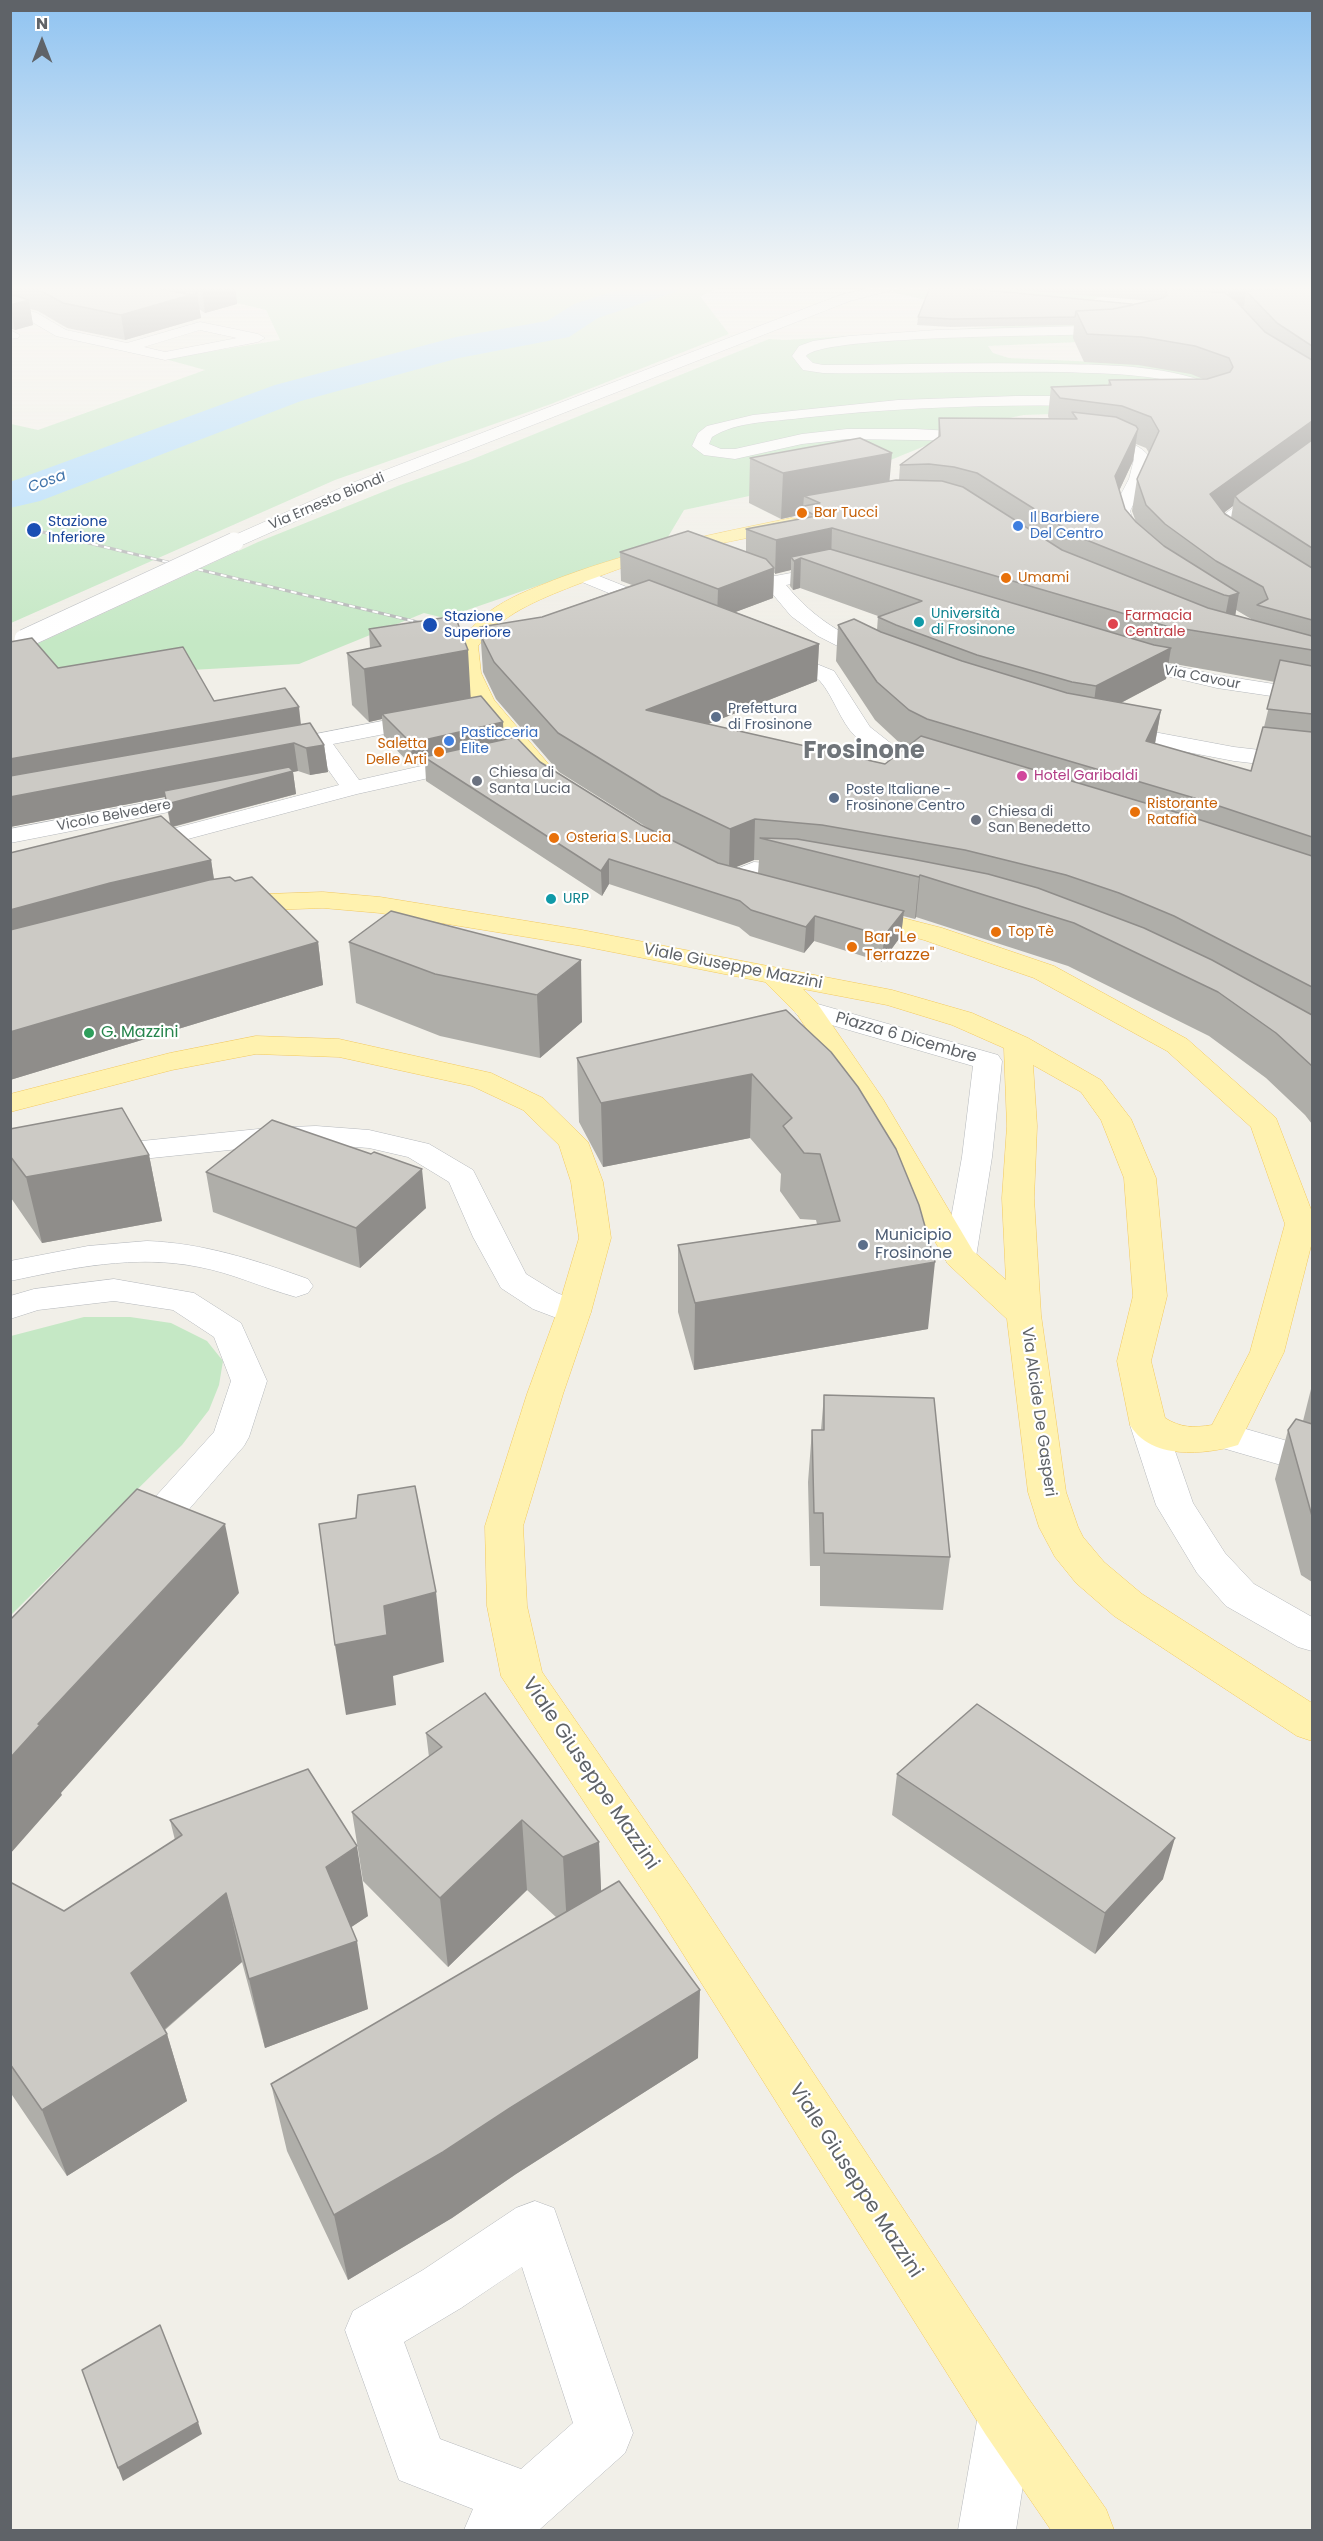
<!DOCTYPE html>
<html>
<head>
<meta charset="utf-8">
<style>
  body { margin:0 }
  #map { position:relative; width:1323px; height:2541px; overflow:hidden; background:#f1efe8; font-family:Poppins,sans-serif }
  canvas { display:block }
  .frame { position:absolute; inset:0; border:12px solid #5f6368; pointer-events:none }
  .north { position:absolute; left:12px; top:12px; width:60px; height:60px; -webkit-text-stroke:4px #fff; paint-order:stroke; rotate:0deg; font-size:16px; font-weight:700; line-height:24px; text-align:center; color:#5f6368 }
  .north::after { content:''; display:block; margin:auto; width:21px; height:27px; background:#5f6368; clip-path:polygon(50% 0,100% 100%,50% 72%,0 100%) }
</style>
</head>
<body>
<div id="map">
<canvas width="1323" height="2541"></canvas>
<div class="frame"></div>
<div class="north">N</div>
</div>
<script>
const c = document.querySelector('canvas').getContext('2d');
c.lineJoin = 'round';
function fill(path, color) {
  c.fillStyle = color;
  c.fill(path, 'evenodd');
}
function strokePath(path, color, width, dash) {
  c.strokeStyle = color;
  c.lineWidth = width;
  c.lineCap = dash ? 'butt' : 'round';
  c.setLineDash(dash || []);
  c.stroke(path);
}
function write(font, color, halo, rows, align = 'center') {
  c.font = font + ' Poppins,sans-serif';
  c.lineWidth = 4.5;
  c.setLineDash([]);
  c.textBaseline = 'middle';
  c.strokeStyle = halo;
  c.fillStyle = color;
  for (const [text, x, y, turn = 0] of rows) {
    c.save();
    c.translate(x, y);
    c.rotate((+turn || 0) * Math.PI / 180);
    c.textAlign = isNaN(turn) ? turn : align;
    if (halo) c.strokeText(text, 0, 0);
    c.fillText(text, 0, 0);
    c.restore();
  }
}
const green = new Path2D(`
  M237,285h489l-26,11 29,38 -178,70 -216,76 -324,143v-199l27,6 167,-60 -40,-11 115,-19 -14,-30 -66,-16z
  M894,285h255l-43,8 -22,12 41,35 -137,6 5,7 16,5 178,8 51,38 -1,4 -213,7 -45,9 -118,48 -177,38 -19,32 -221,76 -20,-5 -125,51 -288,16v-24l247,-114 142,-57 68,-24 301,-122 17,1 251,-16 42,-14 -158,-11 -28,-7z
  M84,1317h46l41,6 36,18 16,20 -4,24 -10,25 -27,35 -171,170v-279z`);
const river = new Path2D(`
  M634,285h47l-5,7 -78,26 -29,19 -110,21 -158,43 -261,100 -30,7v-26l265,-97 181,-48 91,-16 27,-17z`);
const minor = new Path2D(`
  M882,285c18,0 88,-4 99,6l-7,4 -73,-7 -51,13 -486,190 -124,55h-12l-3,-4 3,-4 124,-55 488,-188z
  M10,305l27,8 29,17 61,13 73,-21 58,12 7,4 -7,4 -93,18 -109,-24 -29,-17 -17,-5zM200,330l37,8 -72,14 -21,-5z
  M1118,325l5,1 2,3 -2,3c-18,4 -40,2 -59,3 -35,1 -244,2 -258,21l7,7 10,2c78,0 156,-3 234,-1 56,1 114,1 166,25l3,8c-5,6 -13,7 -19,5l-3,-3 6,-5c-45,-21 -98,-20 -148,-22 -80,-1 -159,2 -239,1l-20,-3 -11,-14 7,-10 14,-5 36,-5 88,-6z
  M10,330l10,5 -2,3 -8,1z
  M1016,396h79l8,5 -8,5c-98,-2 -196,1 -294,12 -29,4 -64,3 -89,19l-3,7 12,5h14l67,-15 45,-5h68l73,4 2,3 -2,3 -6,2 -135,-2 -45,5 -67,15 -31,-4 -12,-9 6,-13 9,-7 46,-11 145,-15z
  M1091,435c22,4 47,4 60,24l-5,20 -16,32 9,28 6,8 -3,4h-12l-9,-11 -9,-29 17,-32 5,-20 -11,-8 -38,-8 -2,-3 2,-3z
  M1312,452v12l-86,64 6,9 80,52v14l-7,-2 -85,-56 -13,-18 99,-73z
  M733,560l42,16 58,-11 7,2 2,4 -2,4 -54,10c31,37 56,48 97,69l3,4 -3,4 -7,2 -7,-2 -51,-26 -27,-20 -25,-30 -40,-16 -2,-4 2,-4z
  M584,570l83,33 3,4 -3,4h-14l-76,-31 -2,-4 2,-4z
  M777,648l57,23 36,56 23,18 30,15 22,7 3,5 -3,5c-25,6 -73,-23 -90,-41 -15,-15 -21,-39 -35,-55 -7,-8 -38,-18 -50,-23l-3,-4 3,-4z
  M1123,654l94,21 95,15v12l-95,-14 -101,-24 -3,-4 3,-4z
  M428,712l8,2 3,5 -3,5 -103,20 26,36 111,-25 8,2 3,5 -3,5 -121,27 -218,58 -9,-2 -3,-5 3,-5 209,-55 -26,-37 -35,7 -8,-2 -3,-5 3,-5z
  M1111,724l123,23 78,9v14l-78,-9 -131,-25 -3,-5 3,-5z
  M212,790l8,2 4,5 -4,5 -210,41v-14z
  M754,862l58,5 3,5 -3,5c-18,5 -35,-2 -52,0 -16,1 -24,13 -41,9l-4,-5 4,-5z
  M807,1001l191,54 4,6 -10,96 -16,100 -4,7 -12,3 -12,-3 -4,-7 18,-100 11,-91 -176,-51 -4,-6 4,-6z
  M316,1126l53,4 60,14 44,26 53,104 31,19 29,11 5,8 -5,8 -12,3 -12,-3 -29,-11 -32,-21 -28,-51 -24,-55 -41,-25 -39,-9 -53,-4 -48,2 -165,17 -11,-3 -4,-6 4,-6 11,-3 165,-17z
  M147,1241c56,2 108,19 161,38l5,7 -5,7 -12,4c-33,-9 -64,-24 -97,-30 -64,-13 -127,1 -189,14v-20l78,-15z
  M114,1279l80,14 47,30 26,58 -18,56 -5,9 -87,100 -14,4 -14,-4 -5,-10 5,-10 85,-94 17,-51 -17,-44 -41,-27 -59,-9 -76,9 -28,9v-23l24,-7z
  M1148,1413l13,3 5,9 27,78 32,50 29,31 58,33v34l-14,-4 -72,-41 -29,-33 -41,-68 -26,-80 5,-9z
  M1225,1423l87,25v26l-100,-29 -5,-9 5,-9z
  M535,2201l19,7 79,225 -8,20 -86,77h-75l9,-21 -74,-29 -54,-150 8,-19 70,-41 93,-62zM522,2267l51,156 -52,46 -81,-30 -36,-97 57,-34z
  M1006,2387l20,8 8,20 -18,115h-58l20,-115 8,-20z`);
const major = new Path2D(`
  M791,518l6,1 3,4 -3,4c-44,11 -89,18 -134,28 -31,8 -60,20 -90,31 -35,14 -72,28 -95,60l3,27 13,27 57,67 3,5 -3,5 -8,2 -8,-2 -62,-75 -12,-29 -3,-27c10,-15 22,-29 38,-39 20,-13 43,-21 66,-30 75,-28 151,-43 229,-59z
  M323,892l57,5 202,33 310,60 80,23 56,25 73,42 30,39 25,59 11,118 -16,65 14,57c16,10 28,10 47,7l38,-73 35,-128 -34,-97 -84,-76 -133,-73 -110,-38 -73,-20 -4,-5 4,-5 9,-3 82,21 112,38 133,73 89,79 36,94v30l-28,110 -46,93c-34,10 -87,15 -108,-20l-13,-64 16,-65 -9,-118 -23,-58 -20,-28 -48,-27 4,61 -3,72 7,117 25,177 12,35 5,10 21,25 38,32 170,109v38l-15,-5 -183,-120 -38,-33 -21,-26 -16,-30 -11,-35 -21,-173 -59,-55 -95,-165 -56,-85 -32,-32 -183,-36 -202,-33 -57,-5 -55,2 -36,7 -9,-3 -4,-5 4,-5 45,-10zM803,989l84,16 65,20 52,23 3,78 -5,72 4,82 -33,-29 -90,-152 -66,-96z
  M256,1036l83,3 152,34 52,25 45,44 15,40 8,56 -20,74 -28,82 -40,132 4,80 15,66 148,214 336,509 80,114 8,21h-63l-65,-95 -328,-521 -157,-238 -14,-70 -2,-80 42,-132 30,-82 22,-74 -8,-56 -12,-37 -36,-35 -51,-24 -133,-29 -83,-3 -84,16 -162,42v-18l160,-41z`);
const rail = new Path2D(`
  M34,530l396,95`);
const minorBridge = new Path2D(`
  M24,639l210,-97`);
const wall = new Path2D(`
  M10,285h225l2,19 -32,9 -6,-4 2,9 -76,22 -58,-12 -29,-17 -8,-2 3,16 -18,5 -5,-2z
  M957,285h355v839l-7,-9 -39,-37 -57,-42 -141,-70 -152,-49 -1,2 -12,-3 -2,20 -19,26 -68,-21 -10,12 -54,-17 -11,-9 -130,-43 -7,12 -176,-115 -1,-18 -13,3 -28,-29 -2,-18 -13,3 -17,-17 -5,-52 23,-5 -1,-19 102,69 33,42 137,85 15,8 -97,-61 -63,-73 -13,-27 -3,-45 62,-10 90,-32 -11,-4 -1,-29 126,-1v-22l53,-10v-4l-18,4 -32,-16 1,-45 140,23 9,-1 1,-15 38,-27 1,-20 110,1 -1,-3 3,-29 57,-2 1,-5 94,-1 -12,-5 -53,-9 -54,-3 -11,-24 1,-13 -124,2 -33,-2 1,-8 215,-12 19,-4zM1136,444l10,4 3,5 -12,26 -5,32 4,11 -11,-13 -6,-18 14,-30zM1233,506l-2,12 -7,-6zM791,570l-1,16 3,4 7,-2 78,28 -1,14 -39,-5 -2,36 39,59 30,28 -20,16 -177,-40 109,-43 2,-37 -84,-32 38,-14 1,-25zM1236,610l17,10 -18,-5zM1169,663l106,19 -11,45 -13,44 -96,-27 6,-34 -40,-7 45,-24zM754,860h5l-1,13 -23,-6z
  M10,642l48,26 156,33 87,24 23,20 4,27 -18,3 -12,-4 -5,1 3,22 -123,33 38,33 3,19 21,2 83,61 5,43 -313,95v-227l160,-29 -5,-27 -155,30z
  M391,911l191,111 -42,36 -100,-22 -84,-33 -7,-61z
  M786,1010l142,319 -234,41 -16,-58v-67l139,-21 -1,-4 -16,-1 -20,-28 1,-17 -31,-36 -147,29 -24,-45 -2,-64z
  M10,1129l139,26 13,66 -120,22 -31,-45z
  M206,1172l220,36 -66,60 -147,-56z
  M1312,1385v197l-11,-7 -26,-96 13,-49 15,-9z
  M824,1395l126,162 -7,53 -123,-4v-40h-10l-2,-84 4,-52h9z
  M426,1733l173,109 2,50 97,166 -182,116 -64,44 -104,62 -61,-129 -16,-67 286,-166 -30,-28 -79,77 -85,-86 -11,-69 77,-55z
  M897,1774l266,105 -68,75 -203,-139z
  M170,1820l198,96 -17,11 17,82 -103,39 -23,-86 -77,68 2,4 20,67 -120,75 -57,-84v-210l54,29 111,-71z`);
const shadedWall = new Path2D(`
  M217,285h18l2,19 -32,9 -3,-24z
  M1230,285h82v16l-66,-10 -2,15 -18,1z
  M197,293l4,25 -76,22 -4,-25z
  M29,300l4,25 -18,5 -5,-25z
  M1312,421v23l-77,52 -2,10 -28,21 5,-33z
  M1138,429l-5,32 -23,49 5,-34z
  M892,453l-4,45 -68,5 -16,-7 -1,13 -4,-2v8l-18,4 2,-46z
  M832,528l-1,34 -30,-4 -1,30 -7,2 1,-29 -3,-4v13l-16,4 1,-34z
  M774,568l-1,30 -56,21 1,-30z
  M1239,593l-6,36 -11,4 7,-37z
  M819,644l-2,37 -170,67 -1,-38z
  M1171,648l-5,31 -74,39 4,-32z
  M468,650l3,53 -89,11v5l-13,3 -5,-53z
  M299,707l3,27 -292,54v-29z
  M1161,710l-7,38 -8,-7z
  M503,722l1,23 -80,12 1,6 -13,3 -1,-23z
  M294,743l4,28 -5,1 3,22 -125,33 -4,-23 111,-29 -268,52v-30z
  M324,745l4,27 -18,3 -4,-27z
  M755,819l-1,41 -25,10 1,-41z
  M609,859v25l-7,12 -1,-25z
  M211,860l6,41 -207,55v-46l100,-27z
  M920,875l-4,42 -1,2 4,-42z
  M904,911l-3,25 -19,26 2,-26z
  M815,916l-1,25 -10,12 2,-26z
  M318,942l5,43 -313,95v-48z
  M581,960l1,62 -42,36 -3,-63z
  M752,1074l-2,64 -147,29 -2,-64z
  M149,1155l13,66 -120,22 -16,-66z
  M422,1169l4,39 -66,60 -4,-40z
  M935,1262l-7,67 -234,41 1,-67z
  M225,1524l14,69 -178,200 1,2 -52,59v-96l28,-34z
  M436,1592l8,70 -51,14 3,29 -50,10 -11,-70 49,-39z
  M522,1820l5,70 -79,77 -8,-69z
  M1175,1838l-12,41 -68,75 10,-41z
  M599,1842l3,69 -35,16 -4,-70z
  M357,1846l11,70 -30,20 -12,-69z
  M226,1893l16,69 -91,79 -20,-68z
  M357,1941l11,68 -103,39 -16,-69z
  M700,1990l-2,68 -182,116 -64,44 -104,62 -14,-65z
  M167,2034l20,67 -120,75 -25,-66z
  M198,2422l4,12 -79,47 -5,-13z`);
const building = new Path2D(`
  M25,285h117l50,10 5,-2 -76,22 -58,-12 -29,-16z
  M196,285h21l-15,4z
  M931,285l201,19 1,1 -20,4 -37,2 -1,6 -124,2 -33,-2z
  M1312,287v59l-35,-23 -31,-32z
  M1165,288l60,5 11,8 29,31 47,28v61l-102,73 15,20 87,54v52l-55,-15 11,-6 -5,-12 -47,-26 -51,-37 -19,-19 -9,-26 22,-48 -8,-14 -29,-11 -62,-8 -9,-11 60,-2 -2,-5 98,-1 23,-7 3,-5 -4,-9 -34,-12 -53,-9 -55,-3 -11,-23 37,-2 50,-11 4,-3z
  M10,294l19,6 -19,5z
  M1072,412l44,5 20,9 2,3 -23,47 10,33 11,13 28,24 75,47 -10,3 -5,-1 -145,-58 -102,-64 -23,-6 -25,-3 -29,1 40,-29 -1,-18 138,1z
  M860,438l32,15 -109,20 -33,-15z
  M1312,440v108l-72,-46 -5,-6z
  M896,480l46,1 21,6 99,63 146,58 104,28v14l-146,-24 -334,-98 -56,12 -30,-11 70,-13 -17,-9 21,-4 -16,-7z
  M688,531l78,28 8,9 -56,21 -98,-37z
  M830,549l324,96 17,3 -75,38 -24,-4 -95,-27 -81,-30 -18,-8 44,-16 -121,-43 -7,3 -3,-4z
  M649,580l170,64 -173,66 239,54 36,-28 261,78 130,42v131l-138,-71 -55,-23 -53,-18 -101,-25 -143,-25 -67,-6 -25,10 -69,-33 -103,-63 -64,-71 -13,-26 -1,-9 62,-10z
  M455,616l13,34 -104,19 -17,-16 34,-7 -12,-17z
  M854,619l27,13 81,29 105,32 94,17 -15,31 105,30 12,-44 49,5v105l-111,-37 -274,-81 -18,-9 -32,-28 -39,-57z
  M32,638l26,30 125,-21 31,54 71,-13 14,19 -289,52v-117z
  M1280,660l32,6v48l-45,-5z
  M481,696l22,26 -92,21 -29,-29z
  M310,723l14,22 -18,3 -12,-5 -284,54v-21z
  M516,737l24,25 101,63 77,38 186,48 -20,25 -69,-20 -9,11 -55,-17 -11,-9 -131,-42 -8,12 -177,-114z
  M289,767l4,4 -126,33 -3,-13z
  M161,816l50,44 -101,23 -100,27v-57z
  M760,838l37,1 115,20 76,15 50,14 106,40 68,32 100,55v51l-36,-33 -58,-41 -144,-69 -154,-48 -1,2z
  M230,877l5,4 17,-4 66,65 -308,90v-102l199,-50z
  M391,911l190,49 -44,35 -102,-21 -86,-32z
  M786,1010l45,42 27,35 38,62 23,56 16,57 -240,41 -17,-58 162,-24 -20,-67 -16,-1 -21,-27 9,-8 -40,-44 -151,29 -24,-45z
  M122,1108l27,47 -123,22 -16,-21v-27z
  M272,1120l99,34 3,-2 48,17 -66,59 -150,-56z
  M824,1395l110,3 16,159 -126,-4 -1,-40h-9l-2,-83h12z
  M1296,1419l16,5v92l-24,-86z
  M415,1486l21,106 -52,14 3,29 -52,10 -16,-121 37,-6 2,-23z
  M137,1489l88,35 -187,200 2,1 -30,33v-138z
  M485,1693l114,149 -36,15 -41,-37 -82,78 -88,-86 90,-65 -16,-14z
  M977,1704l198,134 -70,75 -208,-139z
  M308,1769l49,77 -31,21 31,74 -108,38 -23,-86 -95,80 36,61 -125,76 -32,-46v-182l54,29 118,-76 -12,-15z
  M619,1881l81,109 -190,118 -67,44 -109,63 -63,-131z
  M160,2325l38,97 -80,46 -36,-98z`);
const markers = [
  [802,513,6,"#e8710a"],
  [1018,526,6,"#3f7fe0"],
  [34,530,8,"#1a4fb4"],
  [1006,578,6,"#e8710a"],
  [919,622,6,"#0f9aa8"],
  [1113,624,6,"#e0444e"],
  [430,625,8,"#1a4fb4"],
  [716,717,6,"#5c6f8a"],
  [449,741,6,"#3f7fe0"],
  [439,752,6,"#e8710a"],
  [1022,776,6,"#d1479c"],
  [477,781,6,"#6b7280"],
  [834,798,6,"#5c6f8a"],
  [1135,812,6,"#e8710a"],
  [976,820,6,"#6b7280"],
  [554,838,6,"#e8710a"],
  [551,899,6,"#0f9aa8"],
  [996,932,6,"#e8710a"],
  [852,947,6,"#e8710a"],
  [89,1033,6,"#2e9e5b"],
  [863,1245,6,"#5c6f8a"]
];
const farStreetnames = [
  ["Via Ernesto Biondi",327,502,-23],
  ["Via Cavour",1202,678,11],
  ["Vicolo Belvedere",114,816,-11]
];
const farFoodnames = [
  ["Bar Tucci",814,513],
  ["Umami",1018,578],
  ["Saletta",427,744,"right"],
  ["Delle Arti",427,760,"right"],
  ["Ristorante",1147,804],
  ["Ratafià",1147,820],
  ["Osteria S. Lucia",566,838],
  ["Top Tè",1008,932]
];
const farShopnames = [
  ["Il Barbiere",1030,518],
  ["Del Centro",1030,534],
  ["Pasticceria",461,733],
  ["Elite",461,749]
];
const farTransitnames = [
  ["Stazione",48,522],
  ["Inferiore",48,538],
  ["Stazione",444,617],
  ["Superiore",444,633]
];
const farCulturenames = [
  ["Università",931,614],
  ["di Frosinone",931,630],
  ["URP",563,899]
];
const farHealthnames = [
  ["Farmacia",1125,616],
  ["Centrale",1125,632]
];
const farServicenames = [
  ["Prefettura",728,709],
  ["di Frosinone",728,725],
  ["Poste Italiane -",846,790],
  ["Frosinone Centro",846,806]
];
const farWorshipnames = [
  ["Chiesa di",489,773],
  ["Santa Lucia",489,789],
  ["Chiesa di",988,812],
  ["San Benedetto",988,828]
];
const farHotelnames = [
  ["Hotel Garibaldi",1034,776]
];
const farWaternames = [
  ["Cosa",47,482,-20]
];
const foodNames = [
  ["Bar \"Le",864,938],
  ["Terrazze\"",864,956]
];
const streetNames = [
  ["Viale Giuseppe Mazzini",733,967,11],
  ["Piazza 6 Dicembre",906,1038,16],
  ["Via Alcide De Gasperi",1038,1412,82]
];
const leisureNames = [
  ["G. Mazzini",101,1033]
];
const serviceNames = [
  ["Municipio",875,1236],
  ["Frosinone",875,1254]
];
const nearStreetnames = [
  ["Viale Giuseppe Mazzini",590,1774,56],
  ["Viale Giuseppe Mazzini",855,2181,57]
];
const farTownnames = [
  ["Frosinone",864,752]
];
fill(green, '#c5e8c5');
fill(river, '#aadaff');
strokePath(minor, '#b5b8bc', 1);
strokePath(major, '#f2c960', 1);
fill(minor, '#fff');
fill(major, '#fff2af');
strokePath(rail, '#b6b7b8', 3);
strokePath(rail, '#fff', 2, [6]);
strokePath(minorBridge, '#b5b8bc', 20, []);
strokePath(minorBridge, '#fff', 19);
fill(wall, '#afaea9');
fill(shadedWall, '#8f8d8a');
fill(building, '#cccac5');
strokePath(building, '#8f8d8a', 1.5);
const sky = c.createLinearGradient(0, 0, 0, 640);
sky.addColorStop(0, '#8fc3f1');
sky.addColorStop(0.45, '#f9f8f5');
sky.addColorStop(1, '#f9f8f500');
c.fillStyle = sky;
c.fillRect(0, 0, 1323, 640);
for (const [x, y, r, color] of markers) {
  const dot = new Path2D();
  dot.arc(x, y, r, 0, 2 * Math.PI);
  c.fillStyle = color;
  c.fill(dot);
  strokePath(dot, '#fff', 2);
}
write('14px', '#5f6368', '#fff', farStreetnames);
write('14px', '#c56008', '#fff', farFoodnames, 'left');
write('14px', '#366cbe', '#fff', farShopnames, 'left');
write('14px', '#164399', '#fff', farTransitnames, 'left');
write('14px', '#0d838f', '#fff', farCulturenames, 'left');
write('14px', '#be3a42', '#fff', farHealthnames, 'left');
write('14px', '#4e5e75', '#fff', farServicenames, 'left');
write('14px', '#5b616d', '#fff', farWorshipnames, 'left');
write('14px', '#b23c85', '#fff', farHotelnames, 'left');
write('italic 15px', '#4174aa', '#fff', farWaternames);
write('16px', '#c56008', '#fff', foodNames, 'left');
write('16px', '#5f6368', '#fff', streetNames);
write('16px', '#27864d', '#fff', leisureNames, 'left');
write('16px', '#4e5e75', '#fff', serviceNames, 'left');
write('20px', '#5f6368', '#fff', nearStreetnames);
write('bold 24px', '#70757a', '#fff', farTownnames);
</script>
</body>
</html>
